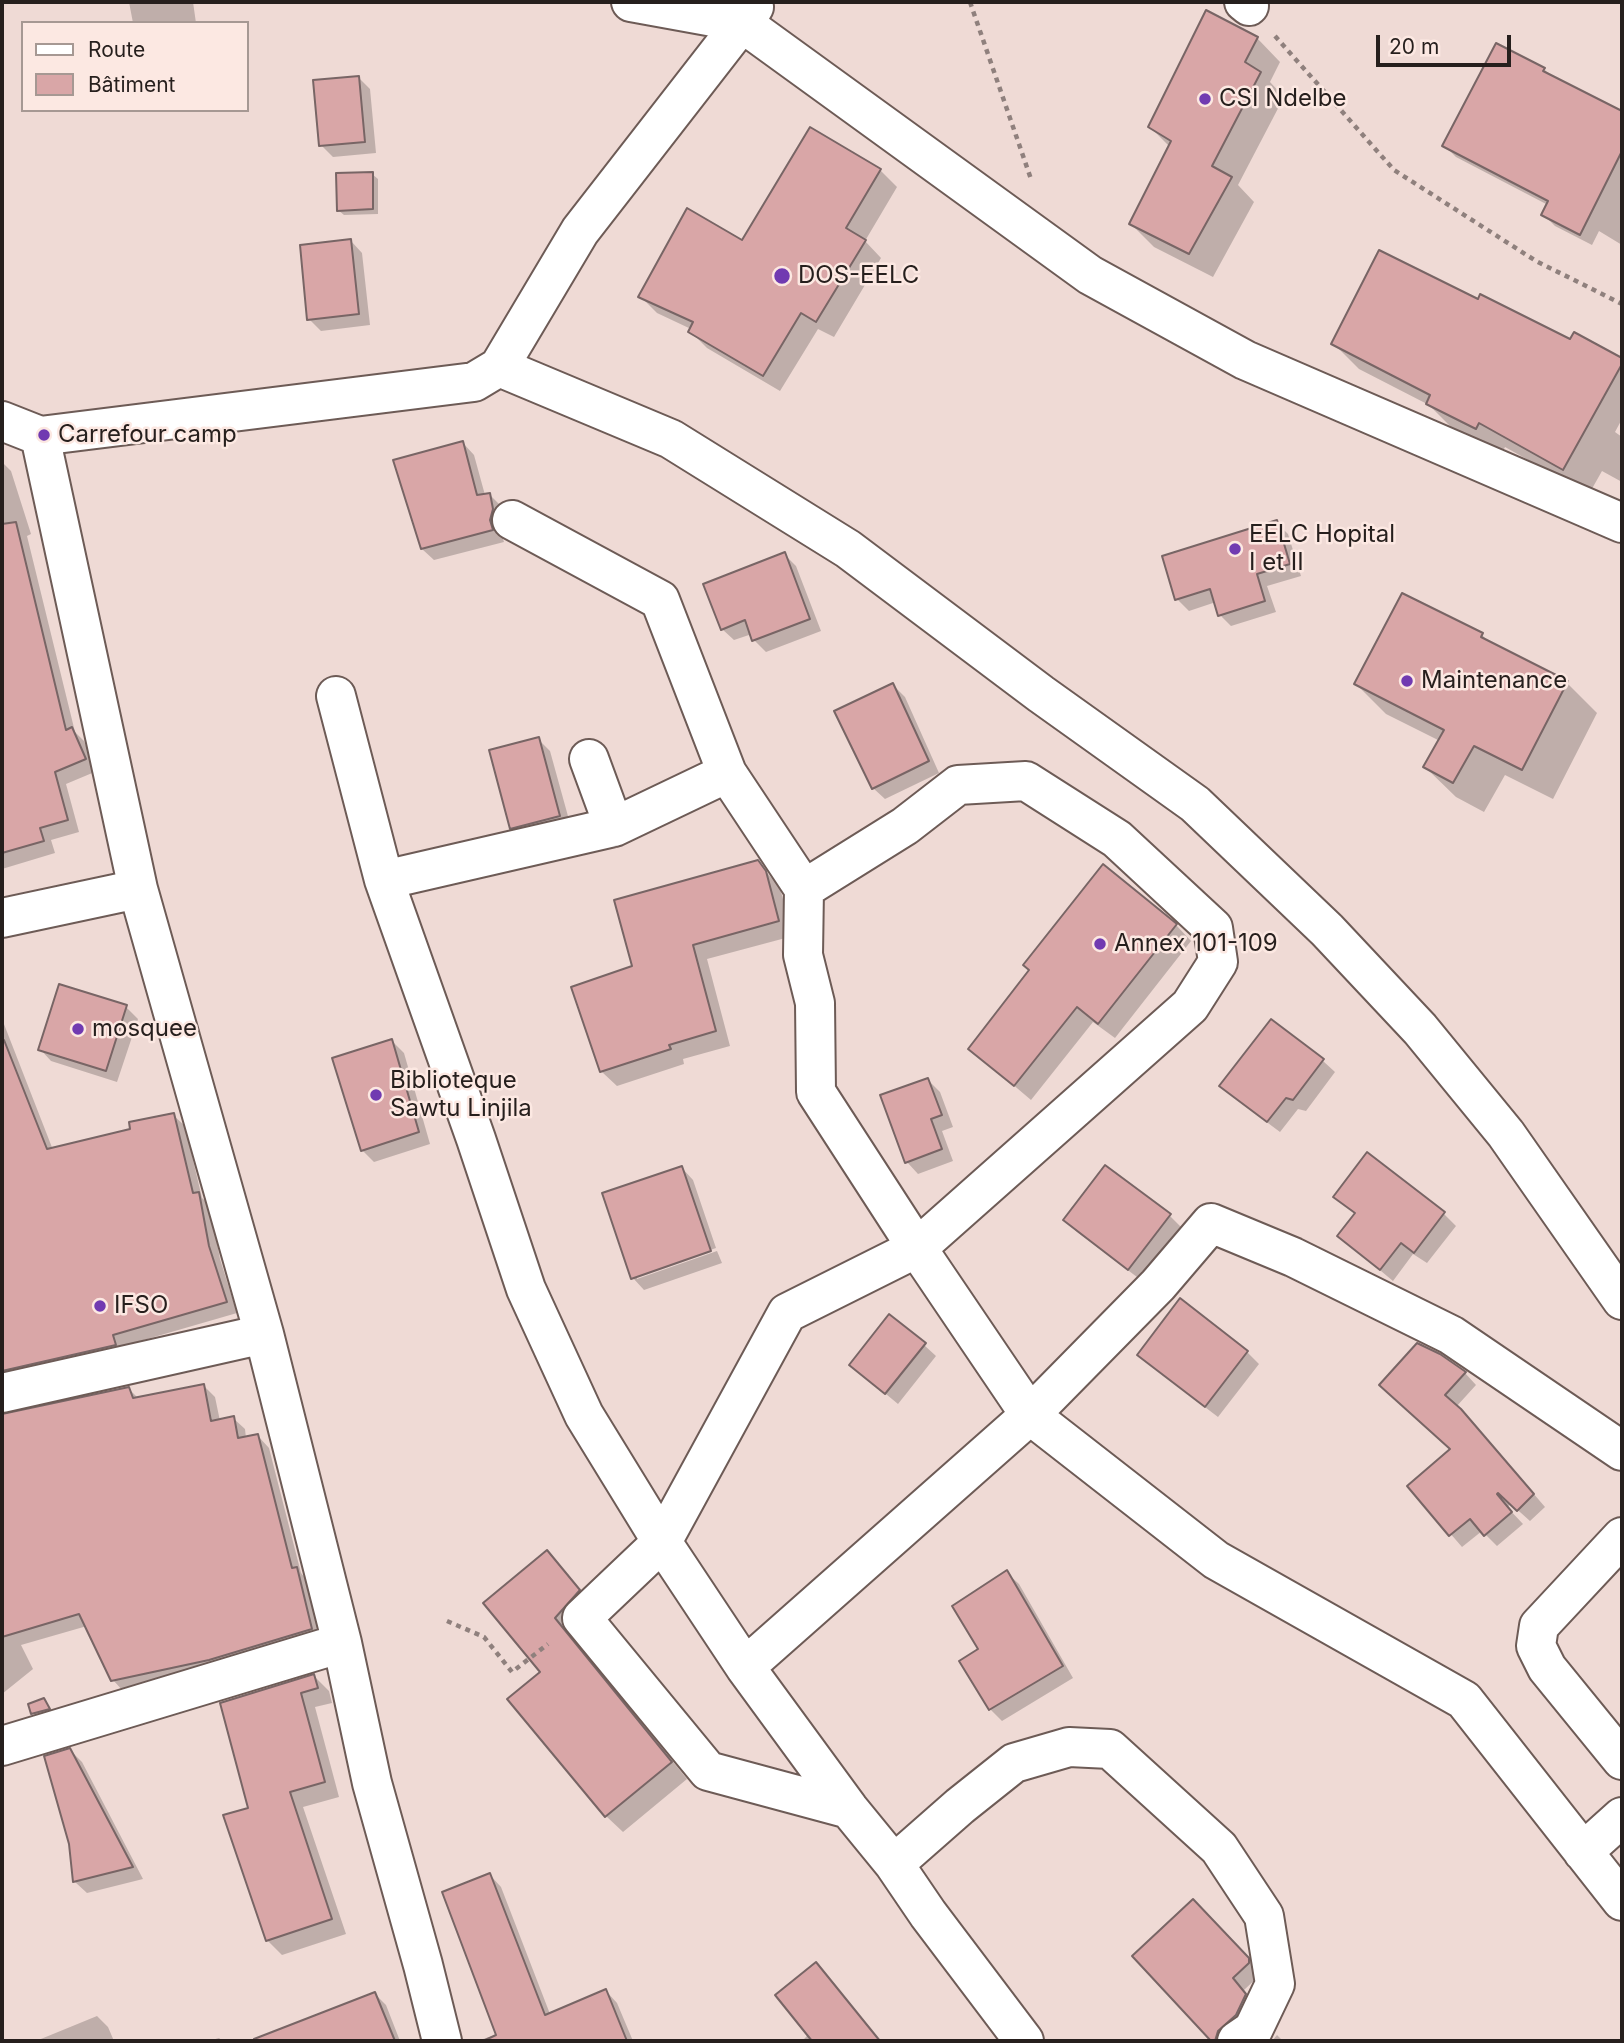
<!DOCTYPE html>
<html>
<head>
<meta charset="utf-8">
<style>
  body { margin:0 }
  #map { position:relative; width:1624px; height:2043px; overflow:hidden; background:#efdad5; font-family:Inter,sans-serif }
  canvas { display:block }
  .frame { position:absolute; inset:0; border:4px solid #261f1d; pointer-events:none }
  .legend { position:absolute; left:21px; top:21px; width:228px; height:91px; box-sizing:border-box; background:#fce8e2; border:2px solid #a69893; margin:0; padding:9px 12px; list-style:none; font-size:21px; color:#261f1d }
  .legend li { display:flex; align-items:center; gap:14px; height:35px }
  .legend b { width:35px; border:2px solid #a69893 }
  .scale { position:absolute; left:1376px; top:35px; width:135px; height:32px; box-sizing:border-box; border:4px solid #261f1d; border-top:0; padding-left:9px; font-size:21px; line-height:24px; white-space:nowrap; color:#261f1d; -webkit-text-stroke:5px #fce8e2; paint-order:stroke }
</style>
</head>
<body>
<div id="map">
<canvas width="1624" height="2043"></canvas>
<div class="frame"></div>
<ul class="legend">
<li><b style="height:9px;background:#fff"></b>Route</li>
<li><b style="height:19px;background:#d9a6a7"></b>Bâtiment</li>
</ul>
<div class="scale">20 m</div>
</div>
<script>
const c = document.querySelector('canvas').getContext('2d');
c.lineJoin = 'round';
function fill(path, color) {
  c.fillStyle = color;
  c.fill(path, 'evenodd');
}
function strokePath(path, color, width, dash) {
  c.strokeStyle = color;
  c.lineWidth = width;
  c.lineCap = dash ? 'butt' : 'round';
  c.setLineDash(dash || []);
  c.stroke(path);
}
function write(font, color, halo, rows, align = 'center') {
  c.font = font + ' Inter,sans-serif';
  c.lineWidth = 5;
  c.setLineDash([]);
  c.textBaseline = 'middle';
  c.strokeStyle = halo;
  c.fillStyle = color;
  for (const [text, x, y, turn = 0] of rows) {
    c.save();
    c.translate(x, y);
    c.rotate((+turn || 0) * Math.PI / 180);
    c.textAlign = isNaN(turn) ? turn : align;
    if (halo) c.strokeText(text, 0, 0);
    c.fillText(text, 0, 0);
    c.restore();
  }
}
const shadow = new Path2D(`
  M129,2h64l3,21h-63z
  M1257,38l23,24 -10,20 14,15 -46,88 16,17 -41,75 -59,-30 -23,-23 39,-77 -20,-20z
  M1497,45l47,24 9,9 69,35v132l-23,-14 -7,14 -37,-19 -12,-12 5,-9 -92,-48 -12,-12z
  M358,77l12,12 6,64 -43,4 -12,-12z
  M880,170l17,17 -32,54 16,17 -47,79 -16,-8 -38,62 -73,-43 -17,-17 1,-2 -34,-16 -17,-17z
  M372,174l6,5v35l-34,1 -6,-5z
  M351,241l11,12 8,72 -49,6 -12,-12z
  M1478,301l92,40 48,17 4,4v57l-7,13 7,5v45l-20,-11 -13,23 -84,-47 -3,6 -49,-24 -24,-24 -70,-36 -25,-25z
  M463,443l11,12 11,40 4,-1 12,12v27l3,9 -70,18 -12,-11z
  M2,462l9,9 20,63 -4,2 48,196 9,9 13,30 -31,13 13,48 -28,8 4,13 -53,16z
  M1276,522l12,12 13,42 -34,10 9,26 -45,14 -11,-11 -4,-13 -27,9 -12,-12z
  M784,554l12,12 25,65 -55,21 -12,-12 -2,-6 -18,6 -12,-11z
  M1482,635l8,8 77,40 30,30 -44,86 -48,-24 -21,37 -28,-15 -31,-30 15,-26 -54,-27 -30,-30z
  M893,685l12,12 34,76 -54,26 -12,-11z
  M538,739l12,12 21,76 -48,13 -12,-12z
  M758,862l22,26 13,48 -86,23 23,87 -47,13 1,5 -67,22 -15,-14 -28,-84 60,-21z
  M1176,925l15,16 -76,97 -22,-16 -62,78 -60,-51z
  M126,1007l12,12 -21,63 -66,-21 -11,-12z
  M2,1019l51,131 79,-20 41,-15 12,11 17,72 8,7 10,54 17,54 -114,33 -121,41z
  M1271,1021l52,40 12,11 -29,39 -8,-2 -18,23 -47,-35 -12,-11z
  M392,1041l12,12 26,91 -56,18 -12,-12z
  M928,1080l12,12 13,35 -11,4 11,30 -35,13 -11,-12z
  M1367,1155l77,59 12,12 -29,37 -14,-9 -20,27 -54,-45 17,-21 -21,-19z
  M682,1168l11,12 23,68 -79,27v4l80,-28 5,12 -78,27 -11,-12z
  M1169,1215l12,12 -40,53 -64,-48 -12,-12z
  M1180,1301l67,51 12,12 -41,53 -67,-51 -12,-12z
  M924,1345l12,11 -38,48 -47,-39z
  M1465,1373l11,12 -20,22 17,16 72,84 -15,14 -19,-17 -4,3 16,17 -26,22 -15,-15 -20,16 -52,-60 42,-37 -59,-53z
  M204,1386l11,11 5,24 13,-3 12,11 1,9 12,-2 11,12 32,125 7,8 14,60 -198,51 -11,-12 -26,-54 -66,19 12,24 -31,25v-241l4,-1 -4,-17v-19l127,-27 10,10z
  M547,1553l48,54 -25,28 117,144 -64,53 -17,-16 -97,-117 33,-27z
  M1007,1573l12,11 54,94 -71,43 -12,-12 -10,-60z
  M314,1676l15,15 3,12 -17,4 24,90 -36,10 43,127 -64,21 -15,-15 -17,-131 -28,-105z
  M44,1700l10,14 -16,5 -5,-6z
  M70,1750l12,12 61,117 -56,14 -12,-11 -5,-38z
  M490,1875l11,12 49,127 56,-23 11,12 16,38h-156l21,-7z
  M1205,1913l55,59v3l-16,15 13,17 -26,34h-17l-80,-85z
  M816,1964l12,12 52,65h-78l7,-7z
  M375,1994l11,11 14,36h-102l-6,-15z
  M97,2016l11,11 6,14h-78z
  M1277,2035l6,6h-11z
  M219,2038l4,3h-15z`);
const building = new Path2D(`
  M1206,10l52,27 -13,25 16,10 -49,94 20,11 -43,77 -60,-30 42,-83 -23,-14z
  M1496,43l49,25 -2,3 79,40v40l-42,84 -39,-20 7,-14 -106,-55z
  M359,76l6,66 -46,4 -6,-66z
  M810,127l71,42 -35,59 20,12 -50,82 -15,-9 -38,63 -75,-44 5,-10 -55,-25 49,-89 55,32z
  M373,172v37l-36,2 -1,-38z
  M351,239l8,75 -52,6 -7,-75z
  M1379,250l99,49 2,-5 90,45 4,-7 48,26v6l-59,106 -84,-47 -3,6 -50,-25 4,-9 -99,-51z
  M463,441l14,54 13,-2 3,16 -3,11 3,10 -72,19 -28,-89z
  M1277,520l13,44 -33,10 8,27 -47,15 -8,-27 -35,11 -13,-44z
  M16,522l50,208 6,-3 14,32 -31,13 13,48 -28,8 4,13 -42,12v-329z
  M785,552l25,67 -58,22 -7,-21 -24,10 -18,-46z
  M1402,593l81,40 -2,4 87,44 -46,89 -48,-24 -21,37 -30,-16 21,-37 -90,-46z
  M893,683l36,78 -57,28 -38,-78z
  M539,737l21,79 -50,13 -21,-79z
  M758,860l8,11 13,50 -86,24 23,86 -47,14 2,4 -71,23 -29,-85 61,-21 -18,-66z
  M1103,864l74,60 -79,100 -21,-17 -63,79 -46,-37 61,-79 -6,-5z
  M59,984l68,21 -21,66 -68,-21z
  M1271,1019l53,40 -31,41 -7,-2 -19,24 -48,-36z
  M392,1039l27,93 -58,19 -29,-93z
  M2,1040h2l43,109 83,-20 -1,-7 45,-9 19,80 6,-1 10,54 18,56 -114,33 3,10 -114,26z
  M928,1078l14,37 -11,4 11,30 -37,14 -25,-68z
  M1367,1152l78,60 -31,41 -13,-10 -21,27 -43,-34 18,-23 -22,-16z
  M1105,1165l66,49 -43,56 -65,-50z
  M682,1166l29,85 -80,28 -29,-86z
  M1180,1298l68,53 -43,56 -68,-52z
  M889,1314l37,29 -41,51 -36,-29z
  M1417,1343l23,11 26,18 -21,23 16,14 73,85 -17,17 -19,-18 -1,1 15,18 -28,24 -14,-17 -21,17 -42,-50 43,-37 -71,-64z
  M204,1384l7,37 23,-5 4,22 20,-4 34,134 5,-1 15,62 -103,31 -98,21 -32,-67 -77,23v-223l127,-27 4,11z
  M547,1550l33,40 -25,28 117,144 -67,55 -98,-118 33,-27 -57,-69z
  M1007,1570l56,96 -74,44 -30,-49 19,-12 -26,-43z
  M314,1674l4,14 -17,5 24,89 -35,10 42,127 -66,22 -43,-126 25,-7 -28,-105z
  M44,1698l6,11 -19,5 -3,-10z
  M70,1748l63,119 -60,15 -4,-38 -25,-88z
  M490,1873l55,142 61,-26 21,52h-144l13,-6 -54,-143z
  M1193,1899l56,59v5l-16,15 13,16 -10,21 -18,16 -3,10h-4l-79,-85z
  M816,1962l64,79h-68l-37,-46z
  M375,1992l20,49h-140l-1,-2z`);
const path = new Path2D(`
  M970,2l61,177
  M1275,36l119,134 142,91 86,43
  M447,1621l37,16 28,35 36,-28`);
const street = new Path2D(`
  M631,2l110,20 349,253 155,85 377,163
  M1244,2l5,4
  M499,367l81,-136 174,-224
  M2,421l38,15 434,-54 25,-15 172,72 177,110 193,145 154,110 132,126 93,99 86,105 116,166
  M40,436l98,453 126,445 78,309 30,140 51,182 19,76
  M512,520l148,80 67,173
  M336,696l48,184 92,259 50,150 58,126 78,127 83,125 104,142 45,55 34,50 96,127
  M589,759l25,68 113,-54 77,116
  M384,880l230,-53
  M2,918l136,-29
  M2,1393l262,-59
  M1622,1537l-83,89 -3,20 11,22 75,92
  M745,1667l285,-252 186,145 248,140 158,201
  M2,1746l340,-103
  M849,1809l-141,-38 -126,-153 80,-76 125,-229 130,-65 -101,-156 -1,-89 -12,-48 1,-66 101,-63 53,-41 68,-4 91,58 96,89 5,34 -28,44 -273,242 113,167 128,-130 53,-62 82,34 158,78 171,116
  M1583,1852l39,-35
  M894,1864l66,-58 54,-43 55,-16 41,2 109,99 45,68 11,68 -22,46 -16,11`);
const markers = [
  [1205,99,7,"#713ab1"],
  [782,276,9,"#713ab1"],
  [44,435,7,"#713ab1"],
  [1235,549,7,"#713ab1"],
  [1407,681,7,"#713ab1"],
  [1100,944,7,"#713ab1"],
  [78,1029,7,"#713ab1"],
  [376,1095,7,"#713ab1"],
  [100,1306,7,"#713ab1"]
];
const poiNames = [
  ["CSI Ndelbe",1219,99],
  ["DOS-EELC",798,276],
  ["Carrefour camp",58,435],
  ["EELC Hopital",1249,535],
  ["I et II",1249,563],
  ["Maintenance",1421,681],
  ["Annex 101-109",1114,944],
  ["mosquee",92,1029],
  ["Biblioteque",390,1081],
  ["Sawtu Linjila",390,1109],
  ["IFSO",114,1306]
];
fill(shadow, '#0003');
fill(building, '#d9a6a7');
strokePath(building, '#786565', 2);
strokePath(street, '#6d5b56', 42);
strokePath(path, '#8f807d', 4.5, [5, 5]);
strokePath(street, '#fff', 38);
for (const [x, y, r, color] of markers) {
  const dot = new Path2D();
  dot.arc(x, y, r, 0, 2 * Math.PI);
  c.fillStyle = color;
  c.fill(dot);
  strokePath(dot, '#fce8e2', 2.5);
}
write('24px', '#261f1d', '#fce8e2', poiNames, 'left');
</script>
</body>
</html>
